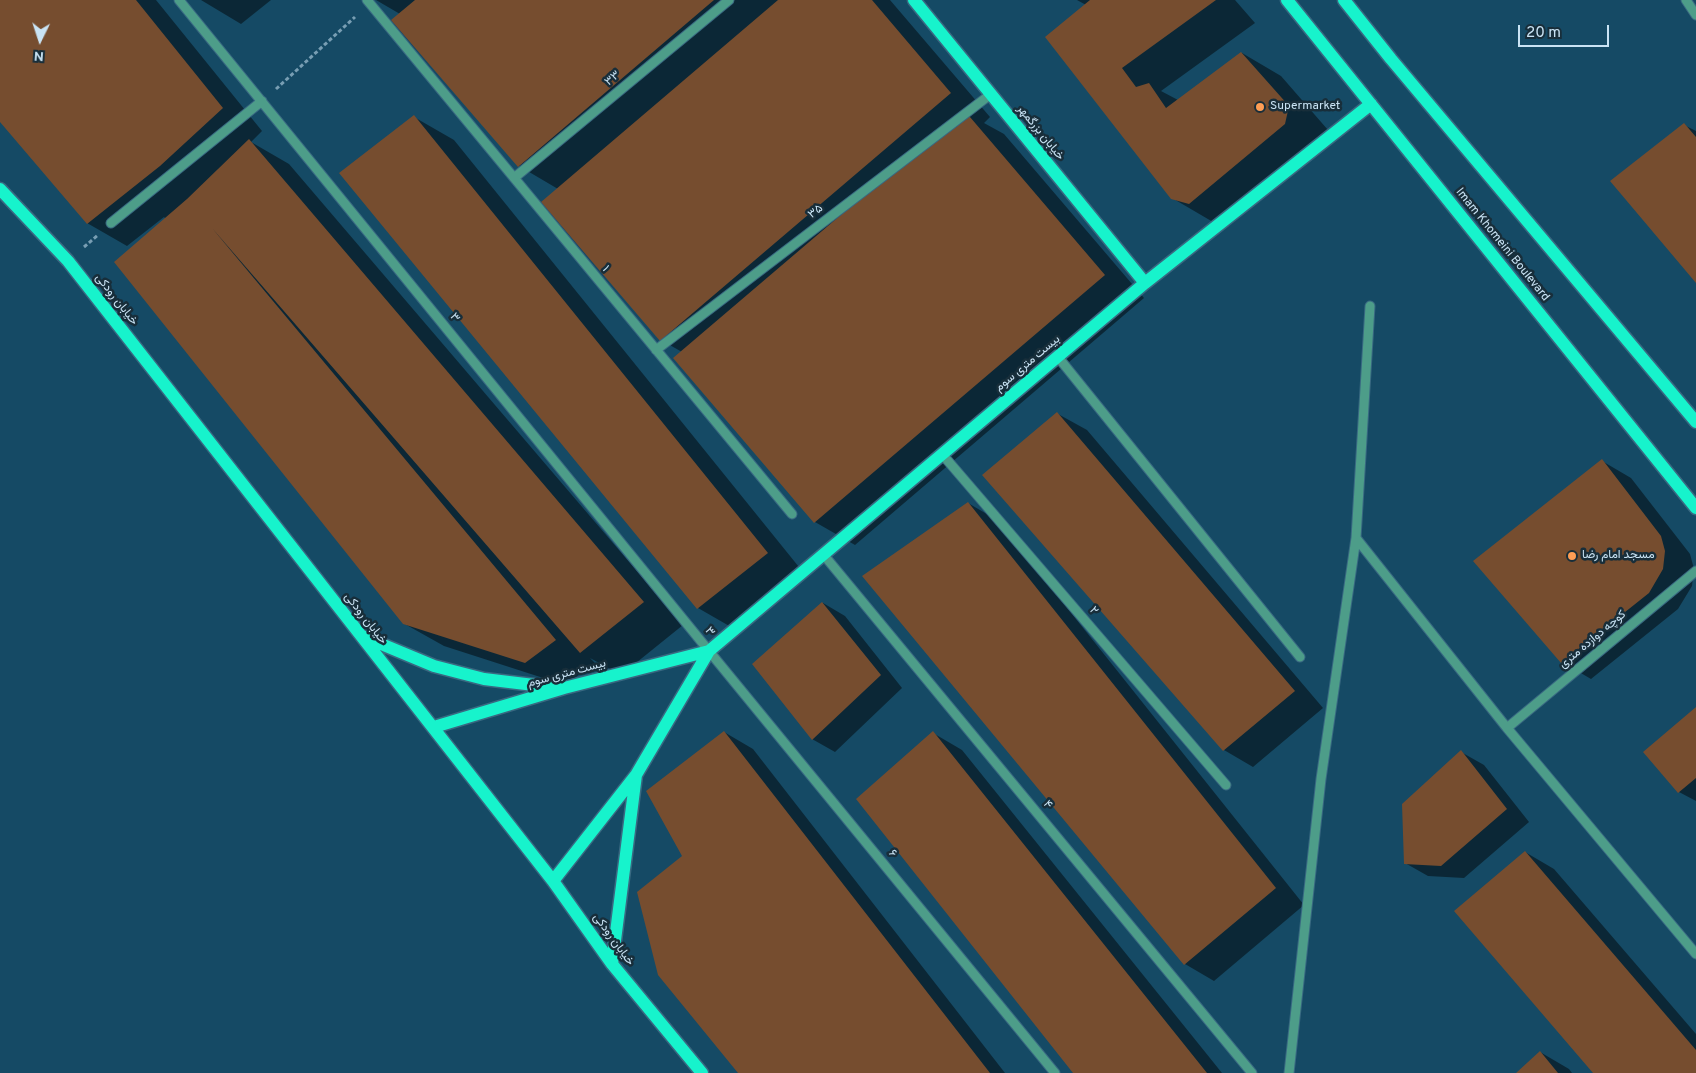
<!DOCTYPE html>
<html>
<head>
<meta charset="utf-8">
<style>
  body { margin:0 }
  #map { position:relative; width:1696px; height:1073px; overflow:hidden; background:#154a65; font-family:Overpass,sans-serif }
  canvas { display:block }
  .north { position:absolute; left:15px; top:15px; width:50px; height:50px; -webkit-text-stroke:4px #182e3a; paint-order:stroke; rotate:184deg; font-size:14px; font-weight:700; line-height:20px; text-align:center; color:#c9e3f4 }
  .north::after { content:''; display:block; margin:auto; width:18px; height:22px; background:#c9e3f4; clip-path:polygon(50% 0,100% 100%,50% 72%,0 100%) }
  .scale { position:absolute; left:1518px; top:25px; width:91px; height:22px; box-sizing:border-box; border:2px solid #c9e3f4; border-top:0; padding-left:6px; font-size:15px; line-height:18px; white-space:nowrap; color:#c9e3f4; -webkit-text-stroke:4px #182e3a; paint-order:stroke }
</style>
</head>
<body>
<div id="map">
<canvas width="1696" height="1073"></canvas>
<div class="north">N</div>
<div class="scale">20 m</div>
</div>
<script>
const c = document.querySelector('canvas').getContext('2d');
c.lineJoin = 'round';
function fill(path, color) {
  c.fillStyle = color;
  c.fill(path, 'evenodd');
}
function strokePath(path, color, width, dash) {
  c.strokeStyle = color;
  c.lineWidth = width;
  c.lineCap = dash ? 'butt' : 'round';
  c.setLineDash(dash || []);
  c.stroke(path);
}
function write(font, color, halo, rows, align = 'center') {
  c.font = font + ' Overpass,Vazirmatn,sans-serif';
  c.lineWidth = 5;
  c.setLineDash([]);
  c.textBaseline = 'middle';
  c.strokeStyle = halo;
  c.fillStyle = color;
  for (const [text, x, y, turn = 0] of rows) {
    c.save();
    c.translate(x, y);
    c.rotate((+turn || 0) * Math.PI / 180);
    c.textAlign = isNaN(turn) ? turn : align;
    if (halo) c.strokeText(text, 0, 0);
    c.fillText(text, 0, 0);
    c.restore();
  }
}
const shadow = new Path2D(`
  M0,0h156l106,131 -11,11 38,22 394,461 -62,50 -31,-17 5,5 -30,22 -121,-39 -41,-23 -237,-404 -2,-2 -37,29 -40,-23 -87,-103z
  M201,0h70l-30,24z
  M376,0h514l100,117 -6,6 20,11 140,164 -289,247 -40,-23 -140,-164 7,-6 -21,-12 -103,-151 -39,-23 -126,-146 7,-6z
  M1077,0h158l20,23 -94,68 17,9 64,-47 39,23 47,54 -3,17 -96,79 -16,-4 -41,-24 -86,-193z
  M414,117l40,23 353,437 -69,54 -40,-23 -357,-435z
  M1684,125l12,6v150z
  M1058,414l29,16 236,278 -70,59 -29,-17z
  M1602,461l29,17 59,76 4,15 -2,17 -14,23 -87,70 -29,-17z
  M968,503l29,17 307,385 -90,76 -29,-17 -321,-387z
  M823,603l22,13 57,72 -67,64 -23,-13z
  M1696,709v92l-17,-9z
  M724,732l29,17 252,324h-266l-56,-216z
  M933,733l29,17 260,323h-148z
  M1461,752l23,13 45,57 -65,56 -36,-2 -23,-13z
  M1525,852l29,17 142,165v39h-102z
  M1540,1052l29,17 3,4h-54z`);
const building = new Path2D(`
  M0,0h136l87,108 -63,58 -73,58 -87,-102z
  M415,0h299l-196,167 -127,-147z
  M778,0h94l79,93 -291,248 -119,-139z
  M1090,0h126l-94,68 14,19 13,-4 17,25 75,-56 48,54 -4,18 -96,80 -18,-5 -126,-162z
  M964,110l141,165 -291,248 -141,-165z
  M414,115l354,438 -71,56 -358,-436z
  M1684,123l12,14v146l-86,-102z
  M249,139l395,463 -64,51 -368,-425 344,412 -31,23 -122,-39 -289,-362 73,-63z
  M1057,412l238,279 -72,60 -241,-276z
  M1602,459l59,77 4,15 -2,18 -14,24 -88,70 -88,-102z
  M968,502l308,386 -92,77 -322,-389z
  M822,602l59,73 -69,65 -60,-76z
  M1696,707v71l-18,15 -35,-41z
  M724,731l266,342h-252l-80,-98 -21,-83 45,-36 -36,-65z
  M933,731l274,342h-134l-217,-274z
  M1461,750l46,59 -66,57 -37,-2 -2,-60z
  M1525,851l171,199v23h-103l-139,-162z
  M1540,1051l18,22h-42z`);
const path = new Path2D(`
  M276,89l79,-72
  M84,247l14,-12`);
const minor = new Path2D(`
  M179,0l530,651 346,422
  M367,0l425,514
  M1686,0l10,15
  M514,178l215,-178
  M111,223l151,-122
  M656,350l335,-256
  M1058,357l242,300
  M942,454l284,331
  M1356,538l151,190 189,226
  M823,554l429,519
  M1507,728l189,-157
  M1289,1073l32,-294 35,-241 14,-232`);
const major = new Path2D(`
  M914,0l231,283
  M1287,0l409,508
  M1344,0l47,59 305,363
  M0,189l68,72 485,620 59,83 90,109
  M362,636l72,30 50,13 75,9
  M434,727l130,-39 145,-37
  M553,881l83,-106 73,-124 436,-368 226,-179
  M612,964l24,-189`);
const markers = [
  [1260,107,5,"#fd9d55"],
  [1572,556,5,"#fd9d55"]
];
const streetNames = [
  ["۳۳",613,79,-40],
  ["خیابان بزرگمهر",1040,133,51],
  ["۳۵",816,212,-37],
  ["Imam Khomeini Boulevard",1502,245,51],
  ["۱",605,269,51],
  ["خیابان رودکی",116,300,52],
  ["۳",454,318,51],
  ["بیست متری سوم",1028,364,-40],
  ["۲",1093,611,49],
  ["خیابان رودکی",365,619,52],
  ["۳",709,632,51],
  ["کوچه دوازده متری",1593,640,-40],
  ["بیست متری سوم",567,674,-15],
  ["۴",1047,805,50],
  ["۶",892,854,51],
  ["خیابان رودکی",613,940,54]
];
const poiNames = [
  ["Supermarket",1270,107],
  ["مسجد امام رضا",1582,556]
];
fill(shadow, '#0007');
fill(building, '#764d2f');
strokePath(minor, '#396982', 11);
strokePath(major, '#396982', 15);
strokePath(path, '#789eb3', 3, [4, 2.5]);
strokePath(minor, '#4d9d89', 9);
strokePath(major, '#17f3cc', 12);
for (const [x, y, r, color] of markers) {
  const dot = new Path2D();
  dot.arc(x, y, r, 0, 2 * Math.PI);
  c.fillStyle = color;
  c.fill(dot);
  strokePath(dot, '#182e3a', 2);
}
write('12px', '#c9e3f4', '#182e3a', streetNames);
write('12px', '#c9e3f4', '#182e3a', poiNames, 'left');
</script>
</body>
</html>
